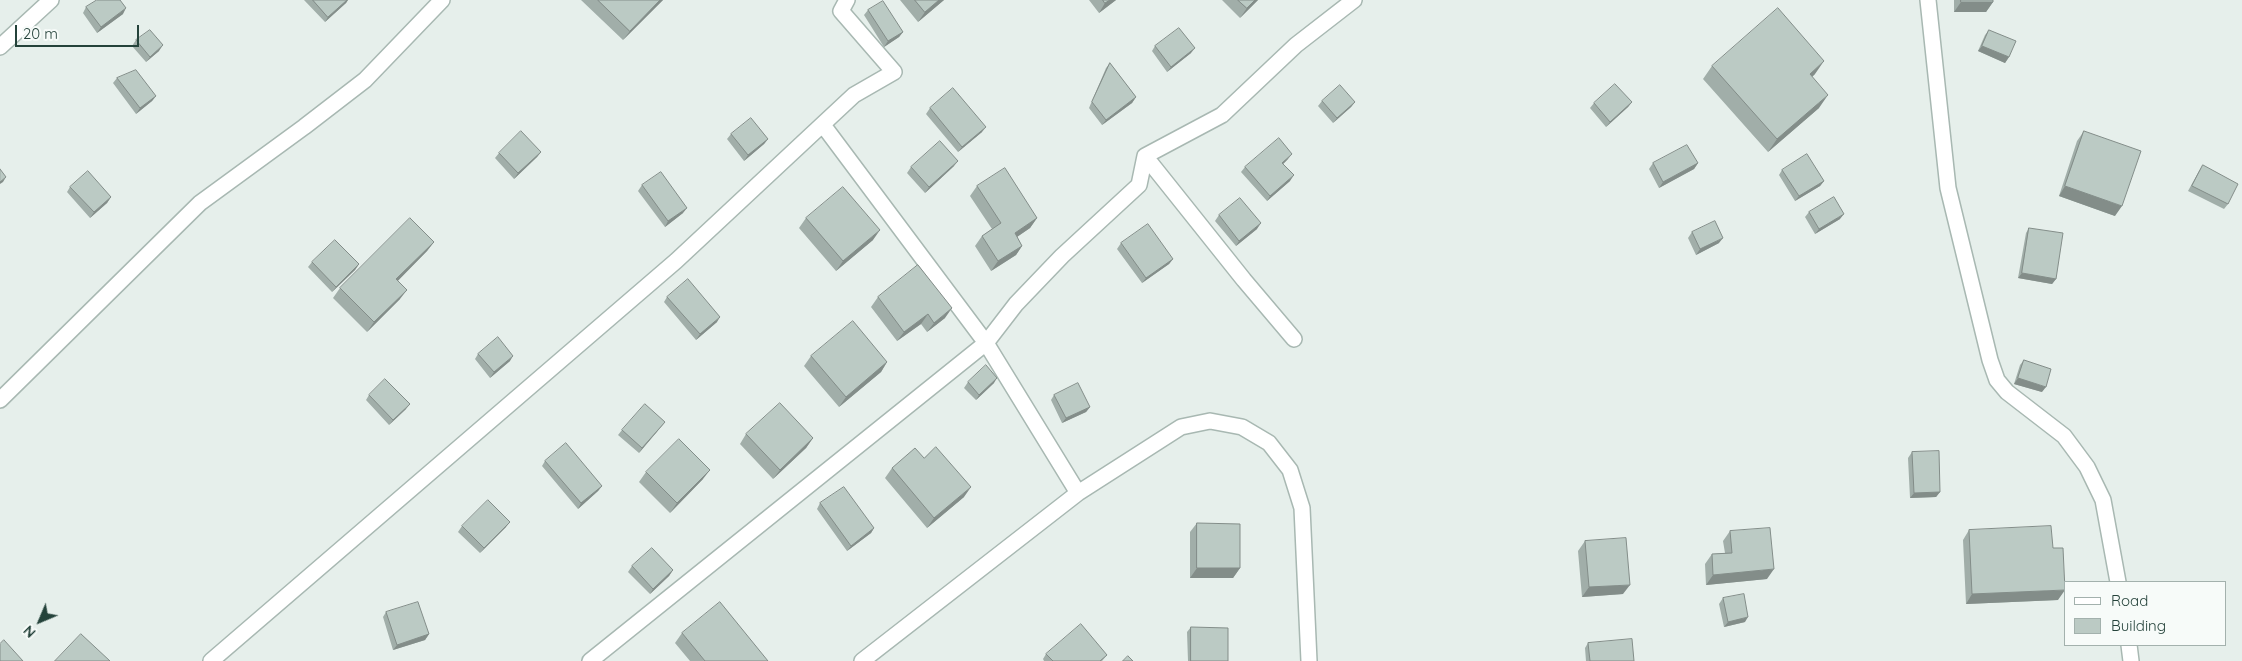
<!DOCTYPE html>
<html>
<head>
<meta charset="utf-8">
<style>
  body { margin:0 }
  #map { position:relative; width:2242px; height:661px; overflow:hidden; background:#e6efeb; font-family:Quicksand,sans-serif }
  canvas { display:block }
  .legend { position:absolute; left:2064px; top:581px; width:162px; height:65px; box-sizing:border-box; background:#f7fbf9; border:1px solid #a3b1ad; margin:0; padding:6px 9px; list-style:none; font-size:15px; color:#24423a }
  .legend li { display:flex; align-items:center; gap:10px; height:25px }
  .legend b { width:25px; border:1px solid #a3b1ad }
  .north { position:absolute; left:15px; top:596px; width:50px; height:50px; -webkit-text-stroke:4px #f7fbf9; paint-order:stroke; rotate:225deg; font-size:14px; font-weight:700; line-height:20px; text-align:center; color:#24423a }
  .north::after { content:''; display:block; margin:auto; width:18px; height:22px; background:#24423a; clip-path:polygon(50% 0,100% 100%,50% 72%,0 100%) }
  .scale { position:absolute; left:15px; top:25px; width:124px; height:22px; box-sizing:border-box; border:2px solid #24423a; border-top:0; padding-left:6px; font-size:15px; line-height:18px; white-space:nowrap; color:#24423a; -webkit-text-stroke:4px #f7fbf9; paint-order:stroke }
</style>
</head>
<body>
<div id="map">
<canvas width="2242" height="661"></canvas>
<ul class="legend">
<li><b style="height:6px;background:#fff"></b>Road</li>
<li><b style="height:14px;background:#bbcac4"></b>Building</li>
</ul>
<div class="north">N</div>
<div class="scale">20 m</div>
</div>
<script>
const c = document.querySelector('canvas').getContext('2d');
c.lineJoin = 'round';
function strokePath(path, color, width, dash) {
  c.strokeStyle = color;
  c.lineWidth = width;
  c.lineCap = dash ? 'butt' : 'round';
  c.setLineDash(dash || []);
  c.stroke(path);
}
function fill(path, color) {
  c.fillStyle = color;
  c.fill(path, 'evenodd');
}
const minor = new Path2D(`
  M1928,0l20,188 42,172 7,20 10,12 57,44 23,31 16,33 15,82
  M0,47l51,-47
  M823,125l163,218 92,150
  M1145,156l99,124 50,59
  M0,400l200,-197 104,-76 61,-47 77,-80
  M2129,645l2,16
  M211,661l465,-400 178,-166 40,-23 -53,-61 6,-11
  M590,661l396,-318 30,-39 46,-48 77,-71 6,-29 77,-41 74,-70 58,-45
  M862,661l216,-168 103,-66 29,-6 32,6 27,16 21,27 12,38 7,153`);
const wall = new Path2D(`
  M304,0h44l-2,3 -21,19z
  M581,0h82l-40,40z
  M900,0h44l-26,22z
  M1089,0h27l-17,13z
  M1222,0h36l-18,18z
  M1954,0h39v2l-7,10h-32z
  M86,7l37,7 -26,19 -14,-20z
  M868,10l35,22 -4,5 -15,10 -20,-32z
  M1989,30l20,27 -4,6 -27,-12 7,-16z
  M136,40l23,11 -13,11 -14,-16z
  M1155,46l36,7 -24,19 -15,-21z
  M1110,63l26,34 -4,6 -30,22 -13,-17 17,-40z
  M1712,66l103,8 -3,3 7,31 -51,44 -65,-73z
  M117,78l39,18 -4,5 -16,13 -23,-31z
  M1322,101l33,1 -4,5 -18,16 -15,-17z
  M1632,102l-4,5 -22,20 -16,-19 4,-5z
  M930,108l52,24 -24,20 -32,-38z
  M2084,131l31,85 -56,-20 18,-55z
  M731,134l37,5 -4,5 -20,17 -17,-22z
  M541,152l-4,5 -23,22 -19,-21 4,-5z
  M1288,159l-5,5 7,17 -23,20 -26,-29 4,-5z
  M1653,163h45l-4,6 -35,19 -10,-19z
  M2203,165l25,39 -4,5 -36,-18 11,-20z
  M954,166l-29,27 -18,-20 4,-6z
  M1782,170l42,11 -4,5 -25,15 -16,-26z
  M642,185l41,28 -18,14 -27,-36z
  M977,186l60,32 -7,10 -13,9 5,9 -6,9 -25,16 -16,-25 7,-10 10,-7 -22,-33z
  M70,187l41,10 -4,6 -17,15 -23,-26z
  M1809,212l31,7 -25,15 -10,-17z
  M1219,215l38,14 -21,17 -21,-25z
  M806,218l67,22 -37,31 -37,-43z
  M2029,228l27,51 -4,5 -34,-6 8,-45z
  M1692,232l27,11 -23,12 -8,-17z
  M434,242l-7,9 -29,29 2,19 -33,33 -34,-34 7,-10z
  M1121,243l52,16 -4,5 -27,19 -25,-34z
  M312,262l47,2 -4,6 -23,22 -24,-25z
  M667,297l50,25 -21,18 -32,-38z
  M878,297l67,21 -18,14 -6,-8 -24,17 -26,-34z
  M478,354l32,7 -20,17 -15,-19z
  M811,356l76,6 -6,10 -42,35 -35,-41z
  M2024,360l18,32 -28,-8 6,-19z
  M968,382l26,1 -18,17 -12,-12z
  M369,395l37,14 -17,16 -23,-25z
  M1054,395l36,12 -4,5 -24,11 -11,-23z
  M665,422l-26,31 -21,-18 4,-5z
  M746,434l67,4 -7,10 -33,31 -33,-35z
  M1912,452l28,40 -4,5 -26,1 -2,-40z
  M545,461l57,25 -4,5 -20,18 -36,-43z
  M892,468l72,29 -37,31 -42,-50z
  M646,472l57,7 -33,34 -31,-31z
  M820,503l54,25 -3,5 -24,18 -30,-42z
  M1197,523l43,45 -7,10h-43v-46z
  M462,526l44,1 -26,26 -22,-21z
  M1969,530l89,70 -92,4 -3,-64z
  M1730,531l37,48 -61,6 -1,-21 7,-10 13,-1 -2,-12z
  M1585,541l38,53 -41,3 -4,-46z
  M632,566l41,4 -4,6 -19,18 -22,-22z
  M1723,598l22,24 -21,5 -5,-23z
  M386,612l43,22 -4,6 -32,10 -10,-33z
  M1191,627l37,34h-40l-1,-29z
  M682,633l86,28h-78l-15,-18z
  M1588,643l46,18h-48l-1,-13z
  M1046,654l61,1 -5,6h-58l-1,-2z`);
const shadedWall = new Path2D(`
  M347,0h1l-2,3 -21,19 3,-5z
  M660,0h3l-40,40 7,-9z
  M939,0h5l-26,22 7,-10z
  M1110,0h6l-17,13 6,-10z
  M1255,0h3l-18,18 7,-10z
  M1961,2h32l-7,10h-32z
  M126,8l-3,6 -26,19 4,-6z
  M903,32l-4,5 -15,10 4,-6z
  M163,45l-4,6 -13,11 4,-5z
  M1982,46l27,11 -4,6 -27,-12z
  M1195,48l-4,5 -24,19 4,-5z
  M1824,61l-9,13 -14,13 9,-13z
  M1828,95l-9,13 -51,44 9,-13z
  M156,96l-4,5 -16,13 4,-6z
  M1136,97l-4,6 -30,22 4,-5z
  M1355,102l-4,5 -18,16 4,-5z
  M1632,102l-4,5 -22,20 4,-5z
  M986,127l-4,5 -24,20 4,-5z
  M768,139l-4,5 -20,17 4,-6z
  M541,152l-4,5 -23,22 4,-6z
  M1292,154l-4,5 -9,9 3,-5z
  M958,161l-4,5 -29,27 4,-6z
  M1698,163l-4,6 -35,19 4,-6z
  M1294,175l-4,6 -23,20 3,-5z
  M6,177l-3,5 -3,2v-2z
  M1824,181l-4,5 -25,15 4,-5z
  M2065,186l57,20 -7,10 -56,-20z
  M111,197l-4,6 -17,15 4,-6z
  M687,208l-4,5 -18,14 3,-6z
  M1844,214l-4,5 -25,15 4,-5z
  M1037,218l-7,10 -22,15 7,-10z
  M1261,223l-4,6 -21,17 3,-5z
  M880,230l-7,10 -37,31 7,-10z
  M1723,238l-4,5 -23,12 4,-6z
  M434,242l-7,9 -37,38 6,-10z
  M1022,246l-6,9 -25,16 7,-10z
  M1173,259l-4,5 -27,19 4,-5z
  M359,264l-4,6 -23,22 4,-5z
  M2022,273l34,6 -4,5 -34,-6z
  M407,290l-7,9 -33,33 7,-10z
  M952,308l-7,10 -18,14 7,-9z
  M928,314l-7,10 -24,17 7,-9z
  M720,317l-3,5 -21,18 4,-6z
  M513,356l-3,5 -20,17 4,-6z
  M887,362l-6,10 -42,35 7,-10z
  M997,378l-3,5 -18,17 3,-5z
  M2018,378l28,9 -4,5 -28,-8z
  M410,404l-4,5 -17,16 4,-5z
  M1090,407l-4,5 -24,11 4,-5z
  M665,422l-4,5 -22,26 3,-5z
  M813,438l-7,10 -33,31 7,-9z
  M710,470l-7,9 -33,34 7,-10z
  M602,486l-4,5 -20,18 3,-6z
  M971,487l-7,10 -37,31 7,-10z
  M1940,492l-4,5 -26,1 4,-5z
  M510,522l-4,5 -26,26 4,-5z
  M874,528l-3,5 -24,18 4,-5z
  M1197,568h43l-7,10h-43z
  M1774,569l-7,10 -61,6 7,-10z
  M673,570l-4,6 -19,18 3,-5z
  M1630,585l-7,9 -41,3 7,-10z
  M2065,590l-7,10 -92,4 6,-10z
  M1748,617l-3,5 -21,5 4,-5z
  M429,634l-4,6 -32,10 4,-5z`);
const building = new Path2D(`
  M97,0h23l6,8 -25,19 -15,-20z
  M313,0h34l-19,17z
  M598,0h62l-30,31z
  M915,0h24l-14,12z
  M1103,0h7l-5,3z
  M1238,0h17l-8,8z
  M1961,0h32v2h-32z
  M883,1l20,31 -15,9 -20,-31z
  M1778,8l46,53 -14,13 18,21 -51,44 -65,-73z
  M1179,28l16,20 -24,19 -16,-21z
  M150,30l13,15 -13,12 -14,-17z
  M1989,30l27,11 -7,16 -27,-11z
  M1110,63l26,34 -30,23 -14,-18z
  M136,70l20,26 -16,12 -23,-30z
  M1615,84l17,18 -22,20 -16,-19z
  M1340,85l15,17 -18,16 -15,-17z
  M953,88l33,39 -24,20 -32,-39z
  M751,118l17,21 -20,16 -17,-21z
  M521,131l20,21 -23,21 -19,-20z
  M2084,131l57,20 -19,55 -57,-20z
  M1279,138l13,16 -10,9 12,12 -24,21 -25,-29z
  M940,141l18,20 -29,26 -18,-20z
  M1687,145l11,18 -35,19 -10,-19z
  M1807,154l17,27 -25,15 -17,-26z
  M2203,165l35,19 -10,20 -36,-18z
  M1005,168l32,50 -22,15 7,13 -24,15 -16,-25 19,-13 -24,-37z
  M0,169l6,8 -6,5z
  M88,171l23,26 -17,15 -24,-25z
  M661,172l26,36 -19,13 -26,-36z
  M843,187l37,43 -37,31 -37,-43z
  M1834,197l10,17 -25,15 -10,-17z
  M1240,198l21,25 -22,18 -20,-26z
  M410,218l24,24 -38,37 11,11 -33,32 -34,-34z
  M1715,221l8,17 -23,11 -8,-17z
  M1148,224l25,35 -27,19 -25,-35z
  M2029,228l34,5 -7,46 -34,-6z
  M335,240l24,24 -23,23 -24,-25z
  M918,265l34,43 -18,15 -6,-9 -24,18 -26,-35z
  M688,279l32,38 -20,17 -33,-37z
  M853,321l34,41 -41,35 -35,-41z
  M498,337l15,19 -19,16 -16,-18z
  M2024,360l27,9 -5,18 -28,-9z
  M986,365l11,13 -18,17 -11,-13z
  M385,379l25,25 -17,16 -24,-25z
  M1078,383l12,24 -24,11 -12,-23z
  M780,403l33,35 -33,32 -34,-36z
  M645,404l20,18 -23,26 -20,-18z
  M679,439l31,31 -33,33 -31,-31z
  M566,443l36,43 -21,17 -36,-42z
  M936,447l35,40 -37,31 -42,-50 23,-20 9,10z
  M1939,451l1,41 -26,1 -2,-41z
  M844,487l30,41 -23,18 -31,-43z
  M488,500l22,22 -26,26 -22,-22z
  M1197,523l43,1v44h-43z
  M2051,526l2,22h10l2,42 -93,4 -3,-64z
  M1770,528l4,41 -61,6 -1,-21 20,-1 -2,-22z
  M1626,538l4,47 -41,2 -4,-46z
  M652,548l21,22 -20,19 -21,-23z
  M1744,594l4,23 -20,5 -5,-24z
  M418,602l11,32 -32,11 -11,-33z
  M720,602l48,59h-63l-23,-28z
  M1081,624l26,31 -7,6h-47l-7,-7z
  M1191,627l37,1v33h-37z
  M81,634l29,27h-55z
  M1632,639l2,22h-44l-2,-18z
  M4,640l19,21h-23v-17z
  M1128,656l5,5h-10z`);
strokePath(minor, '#a8b8b2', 18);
strokePath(minor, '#fff', 15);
fill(wall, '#a1aea9');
fill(shadedWall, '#838d89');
fill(building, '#bbcac4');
strokePath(building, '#838d89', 1);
</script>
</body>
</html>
